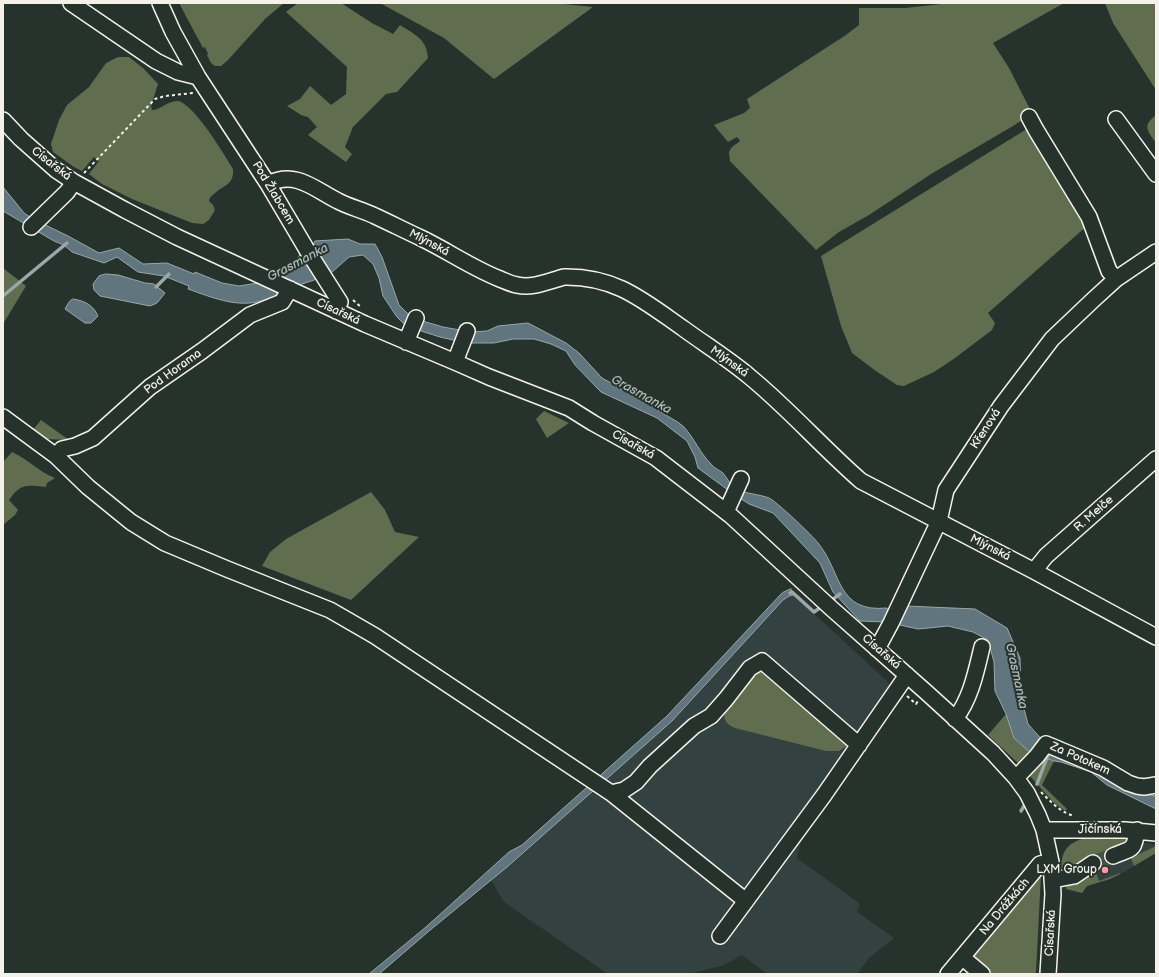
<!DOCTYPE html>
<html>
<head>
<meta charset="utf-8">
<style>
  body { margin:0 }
  #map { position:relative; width:1159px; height:977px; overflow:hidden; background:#26332d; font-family:"Balsamiq Sans",sans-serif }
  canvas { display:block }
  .frame { position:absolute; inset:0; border:4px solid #f4f1e8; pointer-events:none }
</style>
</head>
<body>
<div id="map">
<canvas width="1159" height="977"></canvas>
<div class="frame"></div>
</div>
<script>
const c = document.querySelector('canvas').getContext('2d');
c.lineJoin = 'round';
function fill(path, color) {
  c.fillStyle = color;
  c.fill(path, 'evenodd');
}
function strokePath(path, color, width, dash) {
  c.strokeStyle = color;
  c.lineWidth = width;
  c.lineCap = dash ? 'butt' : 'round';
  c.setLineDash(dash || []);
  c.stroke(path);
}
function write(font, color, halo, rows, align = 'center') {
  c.font = font + ' "Balsamiq Sans",sans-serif';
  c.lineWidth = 4;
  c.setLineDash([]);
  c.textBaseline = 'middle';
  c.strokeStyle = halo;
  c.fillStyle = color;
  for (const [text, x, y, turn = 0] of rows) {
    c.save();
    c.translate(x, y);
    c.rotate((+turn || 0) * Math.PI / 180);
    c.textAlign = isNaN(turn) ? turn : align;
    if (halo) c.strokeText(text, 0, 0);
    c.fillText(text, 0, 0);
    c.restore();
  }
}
const built = new Path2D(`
  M794,595l110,102 -14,17 -1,-2 -87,124 -5,22 63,46 -3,8 37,26 -25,20 -12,16 -91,-1 -24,-18 -18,10 -36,9h-80l-104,-72 -13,-22 181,-159 111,-121 6,-4z
  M1125,837l4,3 27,5v8l-37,22 -9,4 -23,7 -5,7 -16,-4 -5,-22 1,-11 7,-11 12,-7z`);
const green = new Path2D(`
  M179,3h105l-19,16 -37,41 -7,6h-6l-4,-3 -4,-8 1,-1 -3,-7 -2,1z
  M298,3h43l31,20 21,11 7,-9c14,9 27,14 28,33l-31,34 -11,2 -33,33 -8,20 7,7 -6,8 -38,-27 9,-8 -9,-10 -7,-2 -14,-9 13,-7 10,-13 21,19 15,-11 1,-27 -61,-55z
  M380,3h174l39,4 -99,72 -50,-41z
  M951,3h113l-71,40 16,25 23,45h-9l-1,7 -9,6 -82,48 -62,41 -30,17 -23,18 -86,-89 -1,-9 3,-5 8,-6 -3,-4 -9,5 -14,-17 30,-12 6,-5 -3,-9 99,-64 13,-10v-17h46z
  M1105,3h51v87l-43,-67z
  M118,57h11l14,11 15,16 -7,22 1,4c8,0 17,-10 26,-9 16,3 46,53 55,68 1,16 -8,15 -18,24 -3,3 -5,3 -6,8l4,4 2,5 -6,10 -6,4 -11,-1 -60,-24 -30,-15 -13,-10 10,-13 -5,-4 -12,14 -8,-4 -21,-15 -2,-8 8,-24 8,-15 22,-18 17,-24z
  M1156,115v28c-9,-13 -14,-17 0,-28z
  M1030,127l58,98 -100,88 7,10 -3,7 -37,28 -21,14 -30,14 -7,-1 -21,-14 -24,-18 -11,-27 -20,-70z
  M3,268l23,18 -23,38z
  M544,411l25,12 -22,15 -11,-19z
  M41,420l28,20 -23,-1 -13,-9z
  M12,452c16,7 27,20 43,26l-8,5 -1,4c-18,-2 -26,-4 -37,13l9,10 -3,5 -12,10v-63z
  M371,492l14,18 10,22 24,5 -68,63 -89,-34 8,-14 16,-13z
  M759,667l91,77 -11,7h-13l-91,-23c-9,-4 -12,-8 -10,-17z
  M1006,714l8,24 19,17 -14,9 -31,-29z
  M1040,756l14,5 -12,24 25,24 -2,2 -12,-9 -23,-26v-3z
  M1102,835c8,1 24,-2 27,7l-40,15 -17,14 -8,2c-3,-4 -3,-7 -2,-12 2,-21 23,-23 40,-26z
  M1156,846v7l-22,13 -3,-8z
  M1095,869l4,12 21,-8v1l-10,5 -23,7 -5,7 -16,-4 1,-3 11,-4z
  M1041,875l-5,97 -2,2h-46l-18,-15z`);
const water = new Path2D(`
  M3,187l21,26 9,6 35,17 31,17 20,-5 24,16 24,-1 27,11 1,-2 27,11 17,3 19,-3 1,-2 17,-6 1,-2 6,2 4,-2 -1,-6 10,-7 5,-7 11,-6 3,-6 33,-2 12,5h15l7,13 17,48 8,8 12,7 24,7 28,5 16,-1 11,-5 30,-3 38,20 13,10 23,25 54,30c8,8 20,11 28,19 10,11 16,26 27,37 3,4 8,6 12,9 4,5 7,11 11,14 8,7 26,7 35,11 7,3 44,38 49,45 24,29 18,70 69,65l2,7 17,-9 69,3 32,19 13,30 1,39 7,27 15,17 94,48 17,7 2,-1v14l-49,-24 -16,-13 -30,-10 -7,-1 -14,-5 -7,-1 -19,-17 -8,-24 -11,-23 -1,-29 -6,-22 -15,-8 -25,-6 -30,3 -32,-7 -26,-1 -27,-29 -13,-29 -47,-50 -24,-9 -17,-11 -34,-25 -3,-11 -8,-16 -30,-23 -56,-26 -26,-27 -9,-14 -15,-7 -17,-5h-21l-19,4h-28l-26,-6 -25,-8 -12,-6 -6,-6 -14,-21 -4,-18 -6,-14 -10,-9 -14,2 -18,16h-3l-11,6 -18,6 -1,1c-12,5 -25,12 -37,15 -25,7 -50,-4 -73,-12l1,-3 -25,-10 -26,-4 -21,-15 -13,6 -32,-11 -8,-7 -10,-4 -51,-30z
  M106,274l12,1 27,8 9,1 11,9 -8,10 -7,3 -50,-10 -6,-6 -1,-6 6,-8z
  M73,299c12,2 20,6 25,17l-7,7h-6l-20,-14 4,-7z
  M791,589l2,6 -4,1 -6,4 -111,121 -165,146 -78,64 -50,43h-10l57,-47 83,-75 13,-7 145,-129 115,-123z`);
const stream = new Path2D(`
  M156,287l13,-13
  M3,296l64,-53
  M790,593l2,-1 22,20 10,-7
  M829,602l11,-8
  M1037,784l11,-29
  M1021,811l3,-5`);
const minorTunnel = new Path2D(`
  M1093,863l20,-7`);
const path = new Path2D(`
  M84,173l71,-74 10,-3 28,-3
  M353,300l8,7
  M907,696l9,8 2,-3
  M1041,792c10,10 19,20 33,24`);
const minor = new Path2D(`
  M71,3l85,58 22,11 20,5
  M160,3l13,29 25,45 70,107 39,66 33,52 -4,9
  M1029,117l7,13 53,87 20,54 7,8
  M1116,119l40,55
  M3,120l18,19 35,31 18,12 51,28 52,27 188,87 90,38 34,15 80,31 24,15 63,35 74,57 101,93 95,84 67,61 23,25 11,15 11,22 6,15 7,32 2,32 -5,80
  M268,184c28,-14 46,5 70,17 11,6 25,9 37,15 15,7 31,15 46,22 27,13 51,30 79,41 5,2 11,5 17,6 15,4 32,-4 47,-8 52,-1 80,24 120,52 22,16 46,31 66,48 39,32 73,71 111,104l173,90 122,66
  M31,227l36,-35 7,-10
  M406,342l10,-24
  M455,362l12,-31
  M3,417l53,39 32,31 43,35 34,21 62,26 103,41 45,26 236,157 135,108
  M56,456l6,-7 13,-3 18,-8 57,-51 52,-36 48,-36 32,-13 8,-13
  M726,512l15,-33
  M1034,571l12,-15 110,-97
  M877,649l14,-26 48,-102 7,-31 55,-84 51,-67 41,-39 23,-21 40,-27
  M955,719c16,-21 21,-47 27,-72
  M1016,778l21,-22 9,-12 57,24 25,15 9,3 7,1 12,-2
  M611,793l13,-3 12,-8 14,-16 44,-40 17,-10 15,-17 24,-31 12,-7 97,84
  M1044,830h81l31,3
  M1113,856c19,-8 21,-4 24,-26
  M1053,880l21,-4 19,-13
  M720,936l104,-141 83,-120
  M963,958l19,16
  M948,974l92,-110 11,-2`);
const markers = [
  [1105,870,4,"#ff9aa2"]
];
const streetNames = [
  ["Císařská",51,164,38],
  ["Pod Žlabcem",273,193,59],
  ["Mlýnská",429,243,28],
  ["Císařská",338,312,25],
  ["Mlýnská",729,362,36],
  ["Pod Horama",173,372,-36],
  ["Křenová",986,429,-57],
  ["Císařská",633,445,29],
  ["R. Melče",1094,514,-41],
  ["Mlýnská",990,548,27],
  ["Císařská",881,652,41],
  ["Za Potokem",1080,759,24],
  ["Jičínská",1100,830],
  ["Na Drážkách",1005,907,-50],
  ["Císařská",1051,933,-87]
];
const poiNames = [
  ["LXM Group",1097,870]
];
const waterNames = [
  ["Grasmanka",298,263,-28],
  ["Grasmanka",641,395,29],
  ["Grasmanka",1016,676,78]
];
fill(built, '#344141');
fill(green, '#606d4e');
fill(water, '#60757e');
strokePath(water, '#9ba7a8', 1);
strokePath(stream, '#9ba7a8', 3.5);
strokePath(minorTunnel, '#455049', 15, [15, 8]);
strokePath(minor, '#f4f1e8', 18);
strokePath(path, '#f4f1e8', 2, [3, 3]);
strokePath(minor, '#26332d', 15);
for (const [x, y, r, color] of markers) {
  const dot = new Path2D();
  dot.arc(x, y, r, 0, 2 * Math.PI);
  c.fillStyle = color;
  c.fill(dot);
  strokePath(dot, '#26332d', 1.5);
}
write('12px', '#f4f1e8', '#26332d', streetNames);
write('12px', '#f4f1e8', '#26332d', poiNames, 'right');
write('italic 13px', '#b1b9b8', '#26332d', waterNames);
</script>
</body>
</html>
